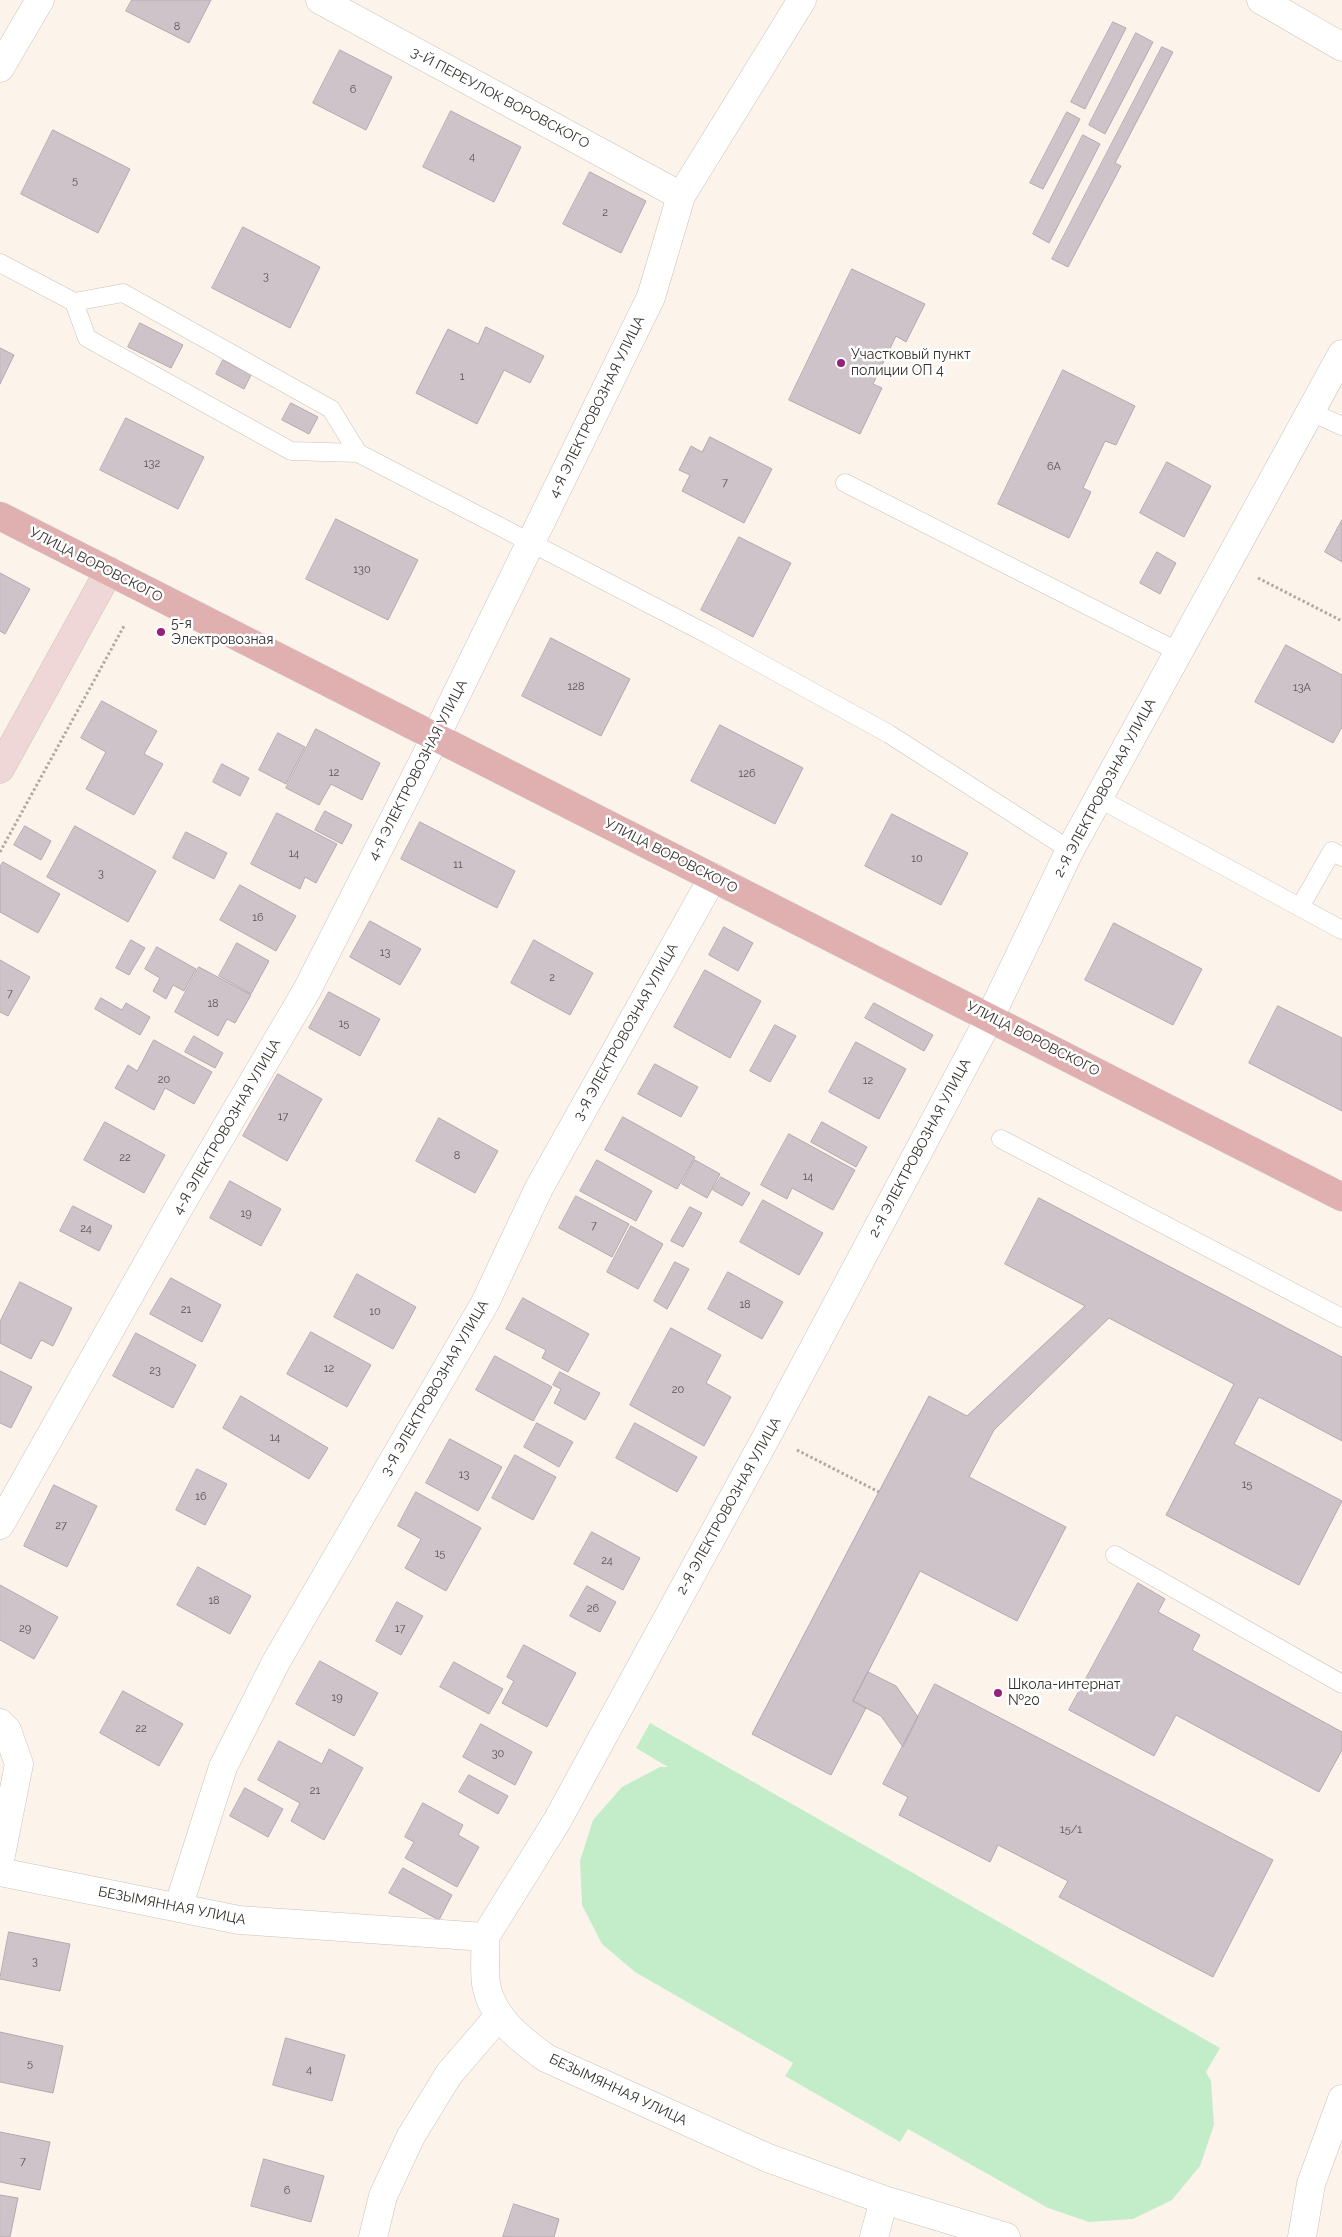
<!DOCTYPE html>
<html>
<head>
<meta charset="utf-8">
<style>
  body { margin:0 }
  canvas { display:block; background:#fcf4eb }
</style>
</head>
<body>
<canvas width="1342" height="2237"></canvas>
<script>
const c = document.querySelector('canvas').getContext('2d');
c.lineJoin = 'round';
function fill(path, color) {
  c.fillStyle = color;
  c.fill(path, 'evenodd');
}
function strokePath(path, color, width, dash) {
  c.strokeStyle = color;
  c.lineWidth = width;
  c.lineCap = dash ? 'butt' : 'round';
  c.setLineDash(dash || []);
  c.stroke(path);
}
function write(font, color, halo, rows, align = 'center') {
  c.font = font + ' Raleway,sans-serif';
  c.lineWidth = 5;
  c.setLineDash([]);
  c.textBaseline = 'middle';
  c.strokeStyle = halo;
  c.fillStyle = color;
  for (const [text, x, y, turn = 0] of rows) {
    c.save();
    c.translate(x, y);
    c.rotate((+turn || 0) * Math.PI / 180);
    c.textAlign = isNaN(turn) ? turn : align;
    if (halo) c.strokeText(text, 0, 0);
    c.fillText(text, 0, 0);
    c.restore();
  }
}
const green = new Path2D(`
  M650,1723l570,325 -14,24 5,9 3,44 -14,41 -28,34 -39,19 -44,3 -41,-14 -140,-79 -8,13 -115,-66 8,-13 -158,-91 -33,-28 -20,-39 -2,-44 13,-41 29,-33 38,-20h8l-32,-19z`);
const building = new Path2D(`
  M132,0h79l-22,43 -63,-32z
  M1113,22l13,6 -41,81 -14,-7z
  M1136,33l17,9 -48,92 -16,-9z
  M1162,47l11,5 -58,111 6,3 -53,101 -16,-8z
  M340,50l52,27 -26,53 -53,-27z
  M451,111l70,36 -27,55 -71,-35z
  M1067,112l13,7 -37,70 -13,-6z
  M53,130l77,39 -32,64 -77,-39z
  M1083,135l17,9 -51,99 -16,-9z
  M590,172l56,29 -25,52 -58,-29z
  M243,227l77,40 -30,61 -78,-40z
  M852,269l73,35 -19,38 -10,-6 -23,48 9,4 -22,46 -71,-34z
  M140,323l43,22 -12,23 -43,-21z
  M486,327l58,29 -14,27 -26,-13 -27,54 -61,-31 32,-64 30,15z
  M0,348l14,7 -14,29z
  M223,360l28,15 -7,14 -28,-15z
  M1063,370l72,36 -19,39 -11,-4 -22,47 8,4 -22,46 -71,-34z
  M291,403l27,14 -9,17 -27,-14z
  M126,418l78,39 -26,52 -78,-39z
  M710,437l62,32 -28,54 -62,-32 8,-16 -11,-5 12,-24 11,6z
  M1167,462l44,24 -27,51 -44,-24z
  M336,519l82,41 -30,60 -82,-41z
  M1342,520v42l-17,-10z
  M739,537l52,26 -38,74 -52,-27z
  M1157,552l19,11 -16,31 -20,-11z
  M0,573l30,16 -25,45 -5,-3z
  M551,638l79,41 -29,57 -79,-40z
  M1286,645l56,30v52l-9,16 -78,-41z
  M102,701l55,30 -13,23 19,10 -29,51 -48,-26 20,-37 -25,-14z
  M720,725l83,43 -28,56 -84,-43z
  M316,729l64,34 -18,37 -31,-16 -12,21 -33,-17z
  M278,733l27,14 -19,37 -27,-14z
  M222,764l27,14 -9,18 -27,-14z
  M325,811l27,14 -10,19 -27,-14z
  M277,813l60,31 -21,39 -11,-6 -5,12 -49,-25z
  M892,814l76,39 -27,52 -76,-39z
  M420,822l95,49 -18,37 -96,-49z
  M25,826l26,15 -10,19 -27,-15z
  M75,826l81,45 -28,51 -81,-45z
  M186,832l41,21 -13,26 -41,-21z
  M3,862l57,32 -22,39 -38,-21v-45z
  M240,885l56,31 -20,35 -56,-31z
  M370,921l51,28 -21,36 -50,-28z
  M1114,923l88,46 -29,56 -88,-45z
  M724,927l29,16 -15,28 -29,-16z
  M131,940l14,8 -16,27 -13,-7z
  M534,940l59,33 -23,42 -59,-32z
  M237,943l32,18 -18,33 -32,-18z
  M157,947l39,22 -12,22 -11,-6 -7,14 -13,-8 7,-13 -15,-9z
  M0,960l30,17 -22,39 -8,-4z
  M199,967l52,28 -16,28 -8,-4 -9,17 -43,-24z
  M705,970l56,31 -31,57 -56,-31z
  M329,992l51,27 -20,37 -51,-28z
  M101,998l21,12 4,-7 24,14 -10,18 -45,-26z
  M874,1003l59,32 -9,16 -59,-33z
  M1278,1006l64,32v73l-93,-48z
  M775,1025l21,11 -26,46 -20,-11z
  M194,1036l29,17 -8,15 -30,-16z
  M154,1040l58,32 -18,32 -29,-16 -11,22 -39,-22 13,-23 9,6z
  M856,1042l50,27 -27,50 -50,-27z
  M655,1064l43,23 -17,30 -43,-23z
  M278,1074l44,25 -35,62 -44,-25z
  M623,1117l72,40 -18,32 -72,-39z
  M439,1118l59,33 -23,42 -59,-32z
  M105,1122l60,33 -21,38 -60,-33z
  M822,1122l45,25 -11,20 -45,-25z
  M789,1134l66,36 -22,40 -41,-22 -5,11 -26,-14z
  M597,1160l55,31 -16,30 -56,-30z
  M695,1160l25,14 -13,24 -25,-14z
  M721,1177l29,16 -8,13 -29,-16z
  M230,1181l51,28 -20,37 -51,-28z
  M576,1196l53,28 -17,33 -53,-29z
  M1039,1198l303,159v84l-83,-44 -25,47 108,57 -43,84 -133,-70 68,-131 -125,-66 -115,112 -25,47 97,50 -49,94 -97,-50 -67,130 13,7 -35,67 -79,-41 177,-338 38,20 118,-110 -80,-42z
  M763,1200l60,33 -24,42 -59,-33z
  M73,1206l39,20 -13,25 -39,-20z
  M690,1207l12,6 -19,34 -12,-6z
  M631,1226l32,18 -25,45 -31,-17z
  M675,1262l14,7 -22,40 -13,-8z
  M728,1272l55,30 -21,37 -54,-30z
  M357,1274l59,33 -23,42 -59,-32z
  M171,1278l50,27 -19,37 -52,-28z
  M20,1282l52,26 -19,38 -12,-6 -10,19 -31,-16v-21z
  M523,1298l66,36 -21,38 -26,-14 4,-8 -40,-21z
  M671,1328l50,27 -15,28 25,14 -27,49 -74,-41z
  M311,1332l60,33 -24,42 -60,-33z
  M136,1333l60,32 -23,43 -60,-32z
  M495,1356l57,31 -19,34 -57,-31z
  M0,1371l32,16 -21,41 -11,-5z
  M560,1372l40,21 -15,27 -31,-17 7,-14 -8,-4z
  M241,1396l87,52 -19,31 -86,-51z
  M537,1423l36,19 -14,25 -35,-20z
  M635,1423l62,34 -20,35 -61,-34z
  M450,1439l52,28 -24,44 -52,-28z
  M515,1455l41,22 -23,43 -41,-22z
  M197,1469l30,15 -22,41 -29,-15z
  M54,1485l43,21 -30,61 -43,-21z
  M416,1492l65,36 -35,63 -41,-23 16,-29 -23,-13z
  M592,1532l48,26 -17,32 -49,-26z
  M198,1567l53,29 -21,38 -53,-29z
  M1138,1583l27,16 -7,13 42,23 -8,15 150,82v18l-23,42 -143,-77 -22,41 -85,-46z
  M0,1585l58,32 -24,42 -34,-19z
  M587,1586l29,16 -16,30 -30,-16z
  M397,1602l26,14 -22,39 -25,-14z
  M524,1645l52,28 -29,54 -45,-24 12,-22 -7,-4z
  M320,1661l58,32 -24,43 -58,-32z
  M454,1662l49,27 -14,25 -49,-27z
  M868,1672l28,14 22,31 -15,30 -22,-31 -28,-15z
  M935,1684l338,176 -60,117 -154,-80 9,-16 -70,-36 -8,17 -91,-47 9,-18 -25,-13z
  M123,1691l60,33 -24,42 -59,-33z
  M481,1724l51,28 -17,33 -52,-28z
  M279,1741l43,23 7,-15 34,19 -39,72 -33,-19 9,-18 -42,-23z
  M469,1775l39,21 -10,18 -39,-22z
  M245,1788l38,21 -15,28 -38,-21z
  M423,1803l40,22 -5,10 21,12 -22,40 -52,-29 9,-16 -9,-5z
  M403,1868l49,27 -13,25 -50,-27z
  M9,1932l61,12 -10,47 -60,-12z
  M0,2032l63,14 -10,47 -53,-11z
  M286,2038l59,17 -13,46 -59,-16z
  M0,2132l50,10 -10,48 -40,-8z
  M264,2159l60,17 -13,46 -60,-16z
  M0,2195l18,3 -8,39h-10z
  M514,2204l45,15 -5,18h-51z`);
const path = new Path2D(`
  M1258,578l84,43
  M0,852l124,-226
  M797,1450l82,42`);
const lane = new Path2D(`
  M0,263l74,39 13,36 204,113 67,2 351,182 180,99 181,116
  M74,302l49,-9 208,116 27,44
  M1309,411l33,15
  M845,483l332,168
  M1098,798l244,132
  M1300,907l32,-56 10,6
  M1001,1139l341,179
  M1115,1555l227,129`);
const street = new Path2D(`
  M320,0l361,196
  M1261,0l81,47
  M0,68l40,-68
  M0,1525l177,-314 130,-221 129,-254 215,-439 30,-101 121,-196
  M0,1723l7,7 12,34 -19,96
  M0,1872l239,48 246,17c1,15 -1,32 1,47 6,34 34,55 60,74l222,100 116,42 122,37
  M178,1908l45,-141 53,-105 209,-359 54,-115 174,-311
  M485,1937l72,-116 211,-387 222,-417 80,-167 272,-496
  M373,2237l10,-41 28,-60 38,-62 50,-58
  M874,2237l10,-37
  M1302,2237l9,-53 31,-85`);
const secondary = new Path2D(`
  M0,769l109,-198`);
const primary = new Path2D(`
  M0,516l1342,681`);
const markers = [
  [841,363,5,"#96207c"],
  [161,632,5,"#96207c"],
  [998,1693,5,"#96207c"]
];
const numberNames = [
  ["8",177,27],
  ["6",353,90],
  ["4",472,157],
  ["5",75,181],
  ["2",605,213],
  ["3",266,277],
  ["1",462,377],
  ["132",152,464],
  ["6А",1054,467],
  ["7",725,483],
  ["130",362,570],
  ["128",576,687],
  ["13А",1302,688],
  ["12",334,773],
  ["126",747,774],
  ["14",294,854],
  ["10",917,859],
  ["11",458,865],
  ["3",101,874],
  ["16",258,918],
  ["13",385,953],
  ["2",552,978],
  ["7",10,994],
  ["18",213,1004],
  ["15",344,1024],
  ["20",164,1080],
  ["12",868,1081],
  ["17",283,1117],
  ["8",457,1156],
  ["22",125,1158],
  ["14",808,1177],
  ["19",246,1214],
  ["7",594,1226],
  ["24",86,1229],
  ["18",745,1305],
  ["21",186,1310],
  ["10",375,1312],
  ["12",329,1369],
  ["23",155,1371],
  ["20",678,1390],
  ["14",275,1438],
  ["13",464,1475],
  ["15",1247,1485],
  ["16",201,1497],
  ["27",61,1526],
  ["15",440,1554],
  ["24",607,1561],
  ["18",214,1601],
  ["26",593,1609],
  ["29",25,1629],
  ["17",400,1629],
  ["19",337,1698],
  ["22",141,1729],
  ["30",498,1754],
  ["21",315,1791],
  ["15/1",1071,1830],
  ["3",35,1962],
  ["5",30,2064],
  ["4",309,2070],
  ["7",23,2162],
  ["6",287,2191]
];
const streetNames = [
  ["3-Й ПЕРЕУЛОК ВОРОВСКОГО",500,98,28],
  ["4-Я ЭЛЕКТРОВОЗНАЯ УЛИЦА",597,407,-64],
  ["УЛИЦА ВОРОВСКОГО",96,565,27],
  ["4-Я ЭЛЕКТРОВОЗНАЯ УЛИЦА",418,770,-63],
  ["2-Я ЭЛЕКТРОВОЗНАЯ УЛИЦА",1105,788,-62],
  ["УЛИЦА ВОРОВСКОГО",671,856,27],
  ["3-Я ЭЛЕКТРОВОЗНАЯ УЛИЦА",626,1032,-61],
  ["УЛИЦА ВОРОВСКОГО",1033,1039,27],
  ["4-Я ЭЛЕКТРОВОЗНАЯ УЛИЦА",227,1127,-60],
  ["2-Я ЭЛЕКТРОВОЗНАЯ УЛИЦА",920,1148,-62],
  ["3-Я ЭЛЕКТРОВОЗНАЯ УЛИЦА",435,1388,-60],
  ["2-Я ЭЛЕКТРОВОЗНАЯ УЛИЦА",729,1506,-61],
  ["БЕЗЫМЯННАЯ УЛИЦА",172,1906,11],
  ["БЕЗЫМЯННАЯ УЛИЦА",618,2090,25]
];
const poiNames = [
  ["Участковый пункт",851,355],
  ["полиции ОП 4",851,371],
  ["5-я",171,624],
  ["Электровозная",171,640],
  ["Школа-интернат",1008,1685],
  ["№20",1008,1701]
];
fill(green, '#c3edc9');
fill(building, '#cec3c9');
strokePath(building, '#b4a9af', 1);
strokePath(lane, '#c9c2b9', 19);
strokePath(street, '#c9c2b9', 29);
strokePath(secondary, '#c9c2b9', 29);
strokePath(primary, '#d6d5d5', 29);
strokePath(path, '#b0aaa3', 3, [2.5, 2.5]);
strokePath(lane, '#fff', 18);
strokePath(street, '#fff', 28);
strokePath(secondary, '#f0d7d7', 28);
strokePath(primary, '#e0afaf', 28);
for (const [x, y, r, color] of markers) {
  const dot = new Path2D();
  dot.arc(x, y, r, 0, 2 * Math.PI);
  c.fillStyle = color;
  c.fill(dot);
  strokePath(dot, '#fff', 2);
}
write('11px', '#595452', null, numberNames);
write('14px', '#322f2b', '#fff', streetNames);
write('14px', '#322f2b', '#fff', poiNames, 'left');
</script>
</body>
</html>
